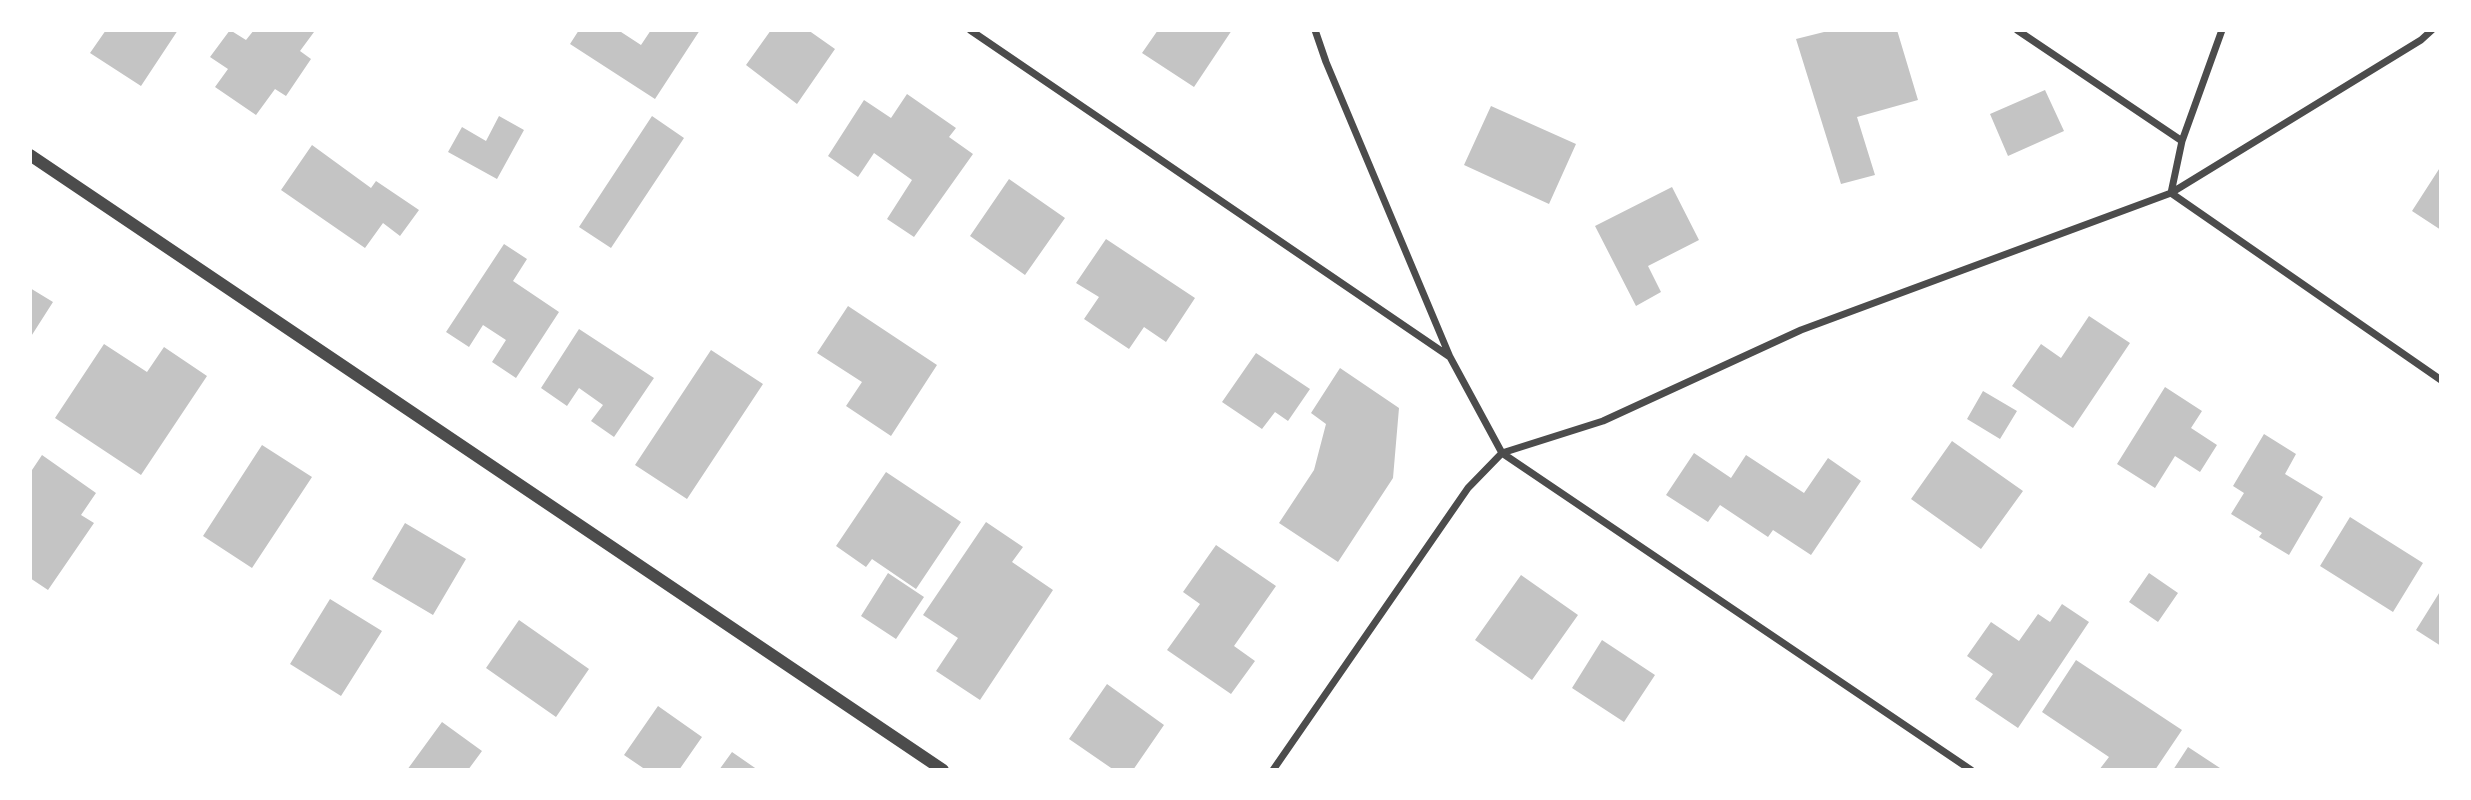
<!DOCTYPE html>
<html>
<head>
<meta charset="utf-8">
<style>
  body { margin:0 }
  #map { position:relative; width:2471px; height:800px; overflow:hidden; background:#fff; font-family:"Noto Sans",sans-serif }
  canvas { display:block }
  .frame { position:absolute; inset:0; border:32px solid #fff; pointer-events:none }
</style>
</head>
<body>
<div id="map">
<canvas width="2471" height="800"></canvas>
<div class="frame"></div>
</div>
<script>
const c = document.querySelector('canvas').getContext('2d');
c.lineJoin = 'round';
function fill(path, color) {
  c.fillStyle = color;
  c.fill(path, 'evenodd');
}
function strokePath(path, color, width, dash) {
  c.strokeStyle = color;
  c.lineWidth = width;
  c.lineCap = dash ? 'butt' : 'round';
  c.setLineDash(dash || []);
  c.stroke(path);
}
const building = new Path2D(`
  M106,30h72l-37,56 -51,-33z
  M230,30l16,10 8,-10h57l3,2 -14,19 11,8 -25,37 -11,-7 -19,26 -41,-28 13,-18 -18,-12z
  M579,30h39l23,15 10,-15h49l-45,69 -85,-55z
  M771,30h37l27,19 -38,55 -51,-39z
  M1158,30h74l-38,57 -52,-34z
  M1832,30h65l21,70 -61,17 18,58 -34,9 -45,-145z
  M2045,90l19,41 -56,25 -18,-42z
  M907,94l49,34 -7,9 24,17 -59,83 -27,-18 25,-39 -38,-27 -16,24 -30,-21 36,-56 27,18z
  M1491,106l85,38 -27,60 -85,-39z
  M499,116l25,14 -27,49 -49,-27 14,-25 24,14z
  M652,116l32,22 -73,110 -32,-21z
  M312,145l59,43 5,-7 43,29 -19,26 -17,-13 -18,25 -84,-58z
  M2441,166v64l-29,-19z
  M1009,179l56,39 -40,57 -55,-39z
  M1672,187l27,53 -51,26 13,26 -25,14 -41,-80z
  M1106,239l89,59 -29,44 -22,-15 -15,22 -45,-30 15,-22 -23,-14z
  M504,244l23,15 -14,22 46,31 -43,66 -24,-16 14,-22 -23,-15 -14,22 -23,-15z
  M30,288l23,14 -23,36z
  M848,306l89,59 -46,71 -45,-30 16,-24 -45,-29z
  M2089,316l41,27 -57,85 -61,-42 29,-42 20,14z
  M579,329l75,49 -40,59 -23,-16 12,-16 -24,-17 -12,18 -26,-18z
  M104,344l43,28 17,-25 43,29 -66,99 -86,-57z
  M711,350l52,34 -76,115 -52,-34z
  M1256,353l54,36 -22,32 -13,-9 -13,17 -40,-27z
  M1340,368l59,40 -6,70 -55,84 -59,-39 35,-53 12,-46 -15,-11z
  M2165,387l37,24 -11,17 26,17 -17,27 -25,-16 -20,32 -38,-24z
  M1983,391l34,20 -17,28 -33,-20z
  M2264,434l32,20 -11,20 38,23 -34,58 -30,-18 3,-4 -31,-19 13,-21 -11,-7z
  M1952,441l71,50 -42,58 -70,-50z
  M262,445l50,32 -60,91 -49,-32z
  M1694,453l37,25 15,-23 58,38 24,-35 33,23 -50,74 -38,-25 -5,7 -48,-32 -12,17 -42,-27z
  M42,455l54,38 -15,22 13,8 -46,67 -18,-12v-105z
  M886,472l75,50 -45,67 -44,-30 -6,8 -30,-21z
  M2350,517l73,46 -30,49 -73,-46z
  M986,522l37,25 -11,15 41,28 -73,110 -44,-29 22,-33 -35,-23z
  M405,523l61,36 -33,56 -61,-36z
  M1216,545l60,41 -42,60 21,15 -24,33 -64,-44 33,-46 -17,-12z
  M888,573l36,24 -28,42 -35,-23z
  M2149,573l29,20 -20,29 -29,-20z
  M1521,575l57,40 -46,65 -57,-40z
  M2441,590v56l-25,-16z
  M330,599l52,32 -41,65 -51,-32z
  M2062,604l27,18 -71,106 -43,-29 18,-25 -26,-18 24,-34 28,19 19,-27 12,8z
  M519,620l70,49 -33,48 -70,-49z
  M1602,640l53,35 -31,47 -52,-34z
  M2076,660l106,70 -27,40h-56l10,-13 -67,-45z
  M1107,684l57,41 -31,45h-19l-45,-31z
  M658,706l44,31 -23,33h-33l-22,-15z
  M442,722l40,29 -14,19h-61z
  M2188,747l35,23h-50z
  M732,752l26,18h-39z`);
const minor = new Path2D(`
  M970,30l480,327 52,96 469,317
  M1315,30l11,32 124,295
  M2017,30l165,111
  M2222,30l-40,111 -11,52 270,187
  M1273,770l195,-282 34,-35 101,-32 198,-91 370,-137 250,-153 11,-10`);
const tertiary = new Path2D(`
  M30,155l913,615`);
fill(building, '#c4c4c4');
strokePath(minor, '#4c4c4c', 7);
strokePath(tertiary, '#4c4c4c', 12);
</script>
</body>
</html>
